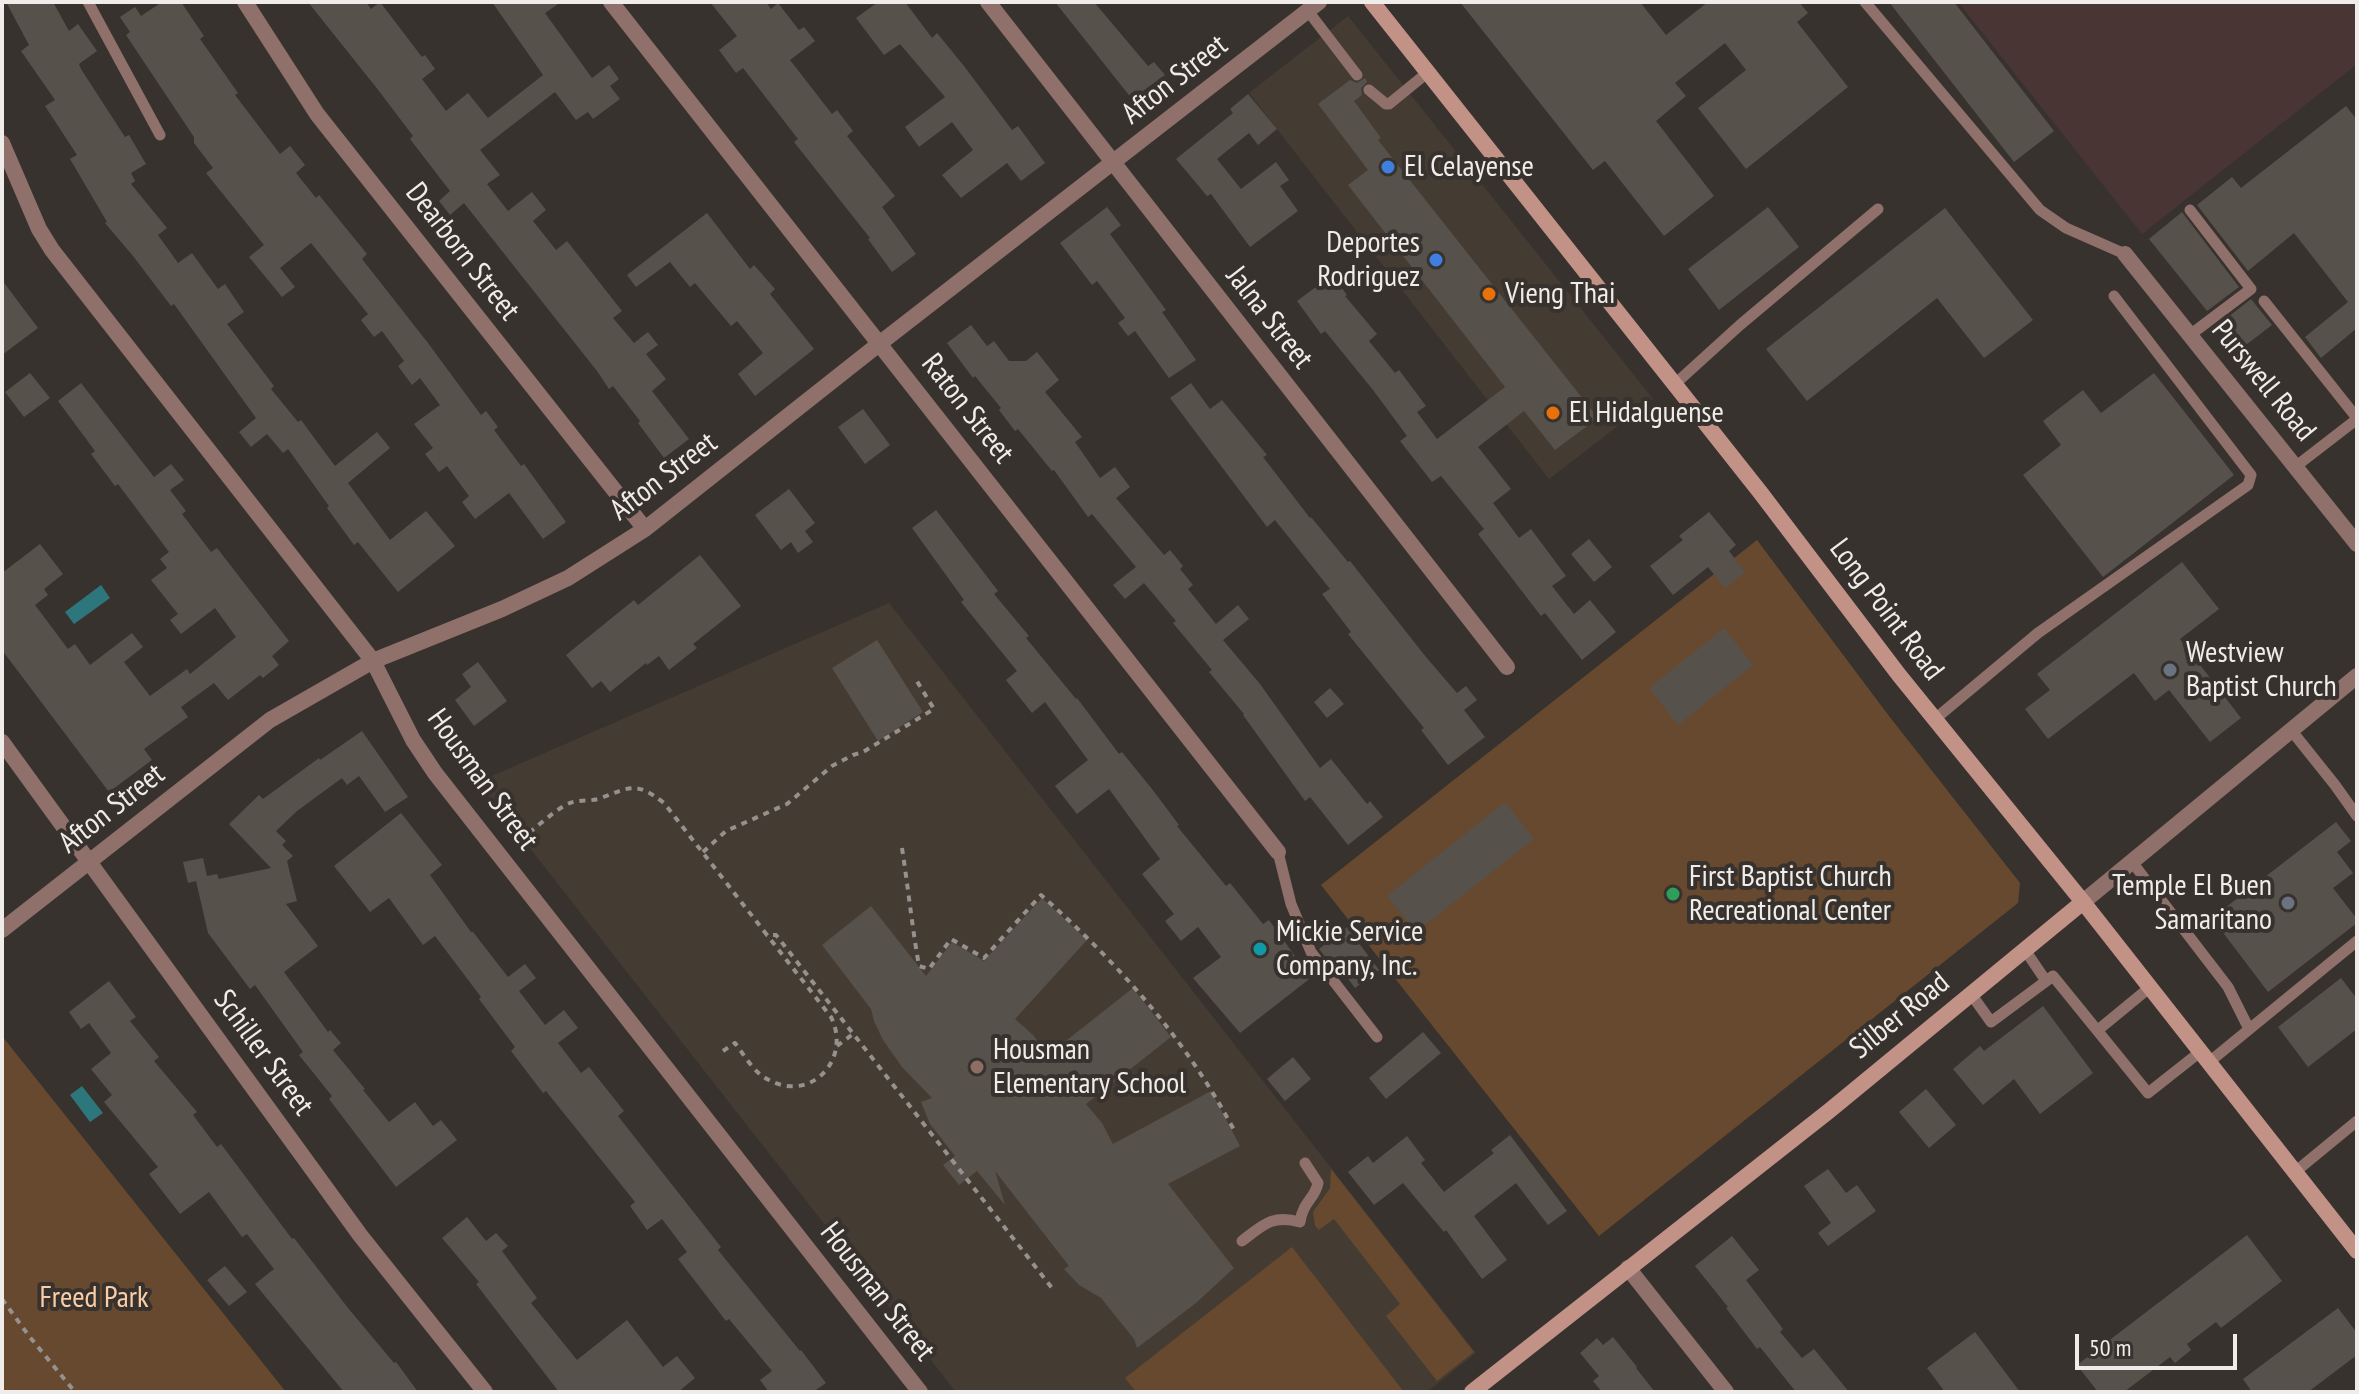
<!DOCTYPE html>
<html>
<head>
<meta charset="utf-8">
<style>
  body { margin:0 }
  #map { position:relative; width:2359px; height:1394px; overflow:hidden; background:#38322e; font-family:"PT Sans Narrow",sans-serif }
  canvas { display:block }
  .frame { position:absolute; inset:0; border:4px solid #efece9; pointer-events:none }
  .scale { position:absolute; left:2075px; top:1334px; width:162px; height:36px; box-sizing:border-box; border:4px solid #efece9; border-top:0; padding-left:10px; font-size:24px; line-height:28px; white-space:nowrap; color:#efece9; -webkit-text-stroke:6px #38322e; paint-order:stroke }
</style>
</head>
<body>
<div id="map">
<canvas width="2359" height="1394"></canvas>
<div class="frame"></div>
<div class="scale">50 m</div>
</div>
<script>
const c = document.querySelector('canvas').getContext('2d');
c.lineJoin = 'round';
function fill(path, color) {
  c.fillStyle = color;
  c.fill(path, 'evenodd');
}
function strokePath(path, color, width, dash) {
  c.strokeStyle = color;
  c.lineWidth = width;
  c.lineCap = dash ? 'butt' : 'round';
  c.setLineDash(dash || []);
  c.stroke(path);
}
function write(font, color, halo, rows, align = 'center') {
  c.font = font + ' "PT Sans Narrow",sans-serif';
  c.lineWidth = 8;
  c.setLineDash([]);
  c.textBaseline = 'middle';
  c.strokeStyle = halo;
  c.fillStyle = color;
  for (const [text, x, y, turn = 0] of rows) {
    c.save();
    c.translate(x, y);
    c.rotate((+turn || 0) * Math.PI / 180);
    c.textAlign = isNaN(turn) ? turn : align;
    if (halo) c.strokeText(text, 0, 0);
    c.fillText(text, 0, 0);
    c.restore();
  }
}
const built = new Path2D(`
  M1348,16l305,383 -104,80 -300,-386z
  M889,603l587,750 -49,39h-471l-478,-610z`);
const industrial = new Path2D(`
  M1958,2h399v62l-215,170z`);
const green = new Path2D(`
  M1757,540l132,176 131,167 -2,20 -419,333 -278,-351z
  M2,1036l284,356h-284z
  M1331,1169l143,183 -37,29 -51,-65 14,-12 -66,-85 -15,11 -4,-4 -2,-14 17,-24z
  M1292,1247l112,145h-268l-11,-14z`);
const water = new Path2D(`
  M101,585l9,13 -36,26 -9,-12z
  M82,1086l21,27 -13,9 -20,-27z`);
const building = new Path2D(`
  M6,2h47l16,29 9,-7 19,27 -18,13 2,5 44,68 4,-2 17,29 -15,9 4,8 -4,3 36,44 -9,7 20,28 14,-10 26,36 7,-5 19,28 -17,12 47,62 -3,3 27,33 3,-2 34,46 42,-34 13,16 -42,35 42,57 36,-29 29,35 -57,46 -40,-50 -4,3 -27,-37 2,-2 -41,-57 -5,4 -16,-19 -16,13 -12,-15 17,-14 -82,-114 -3,2 -38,-50 -28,-33 2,-1 -37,-63 7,-4 -32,-49 10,-6 -34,-49 8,-6z
  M162,2h19l23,34 -4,3 38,54 -3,2 45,59 10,-8 15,19 -9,8 20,25 3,-3 48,59 -5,5 66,84 53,72 5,-4 12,16 -4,3 27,36 3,-2 42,58 -23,17 -34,-46 -34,26 -13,-17 7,-6 -22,-30 -8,6 -14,-18 8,-6 -19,-24 26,-19 -20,-27 -8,7 -14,-19 6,-5 -22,-30 -8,6 -13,-17 7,-6 -57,-71 -31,25 15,19 -13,10 -33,-40 15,-12 -58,-72 7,-5 -19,-25v-6l-68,-102 4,-3 -10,-15 15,-10 6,9z
  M308,2h58l5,7 9,-7 42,55 3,-2 10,14 -13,10 24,32 22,-18 20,25 55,-43 -51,-73h69l-16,11 47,65 17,-13 10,14 -9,7 10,13 -27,20 -5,-7 -12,8 -21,-28 -75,58 20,25 -13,9 21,27 24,-19 14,18 -13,11 23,29 11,-9 55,70 -9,7 21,25 14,-11 10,13 -12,9 20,25 -14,12 37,48 -25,19 -26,-35 2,-2 -27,-35 -4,3 -12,-18 -133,-168 -14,12 -11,-14 11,-10 -40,-52 3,-3 -34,-45z
  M710,2h56l5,7 7,-6 21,27 5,-3 11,14 -25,19 42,54 5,-4 16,21 -6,5 48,60 -13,11 34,47 -24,18 -24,-33 2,-1 -76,-96 4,-3 -55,-71 -7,5 -17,-23 18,-14z
  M878,2h27l27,36 5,-5 27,33 48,64 6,-4 27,37 -24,18 -14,-18 -46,35 -19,-23 31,-25 -21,-28 -33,25 -14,-20 40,-30 -45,-53 -16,11 -28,-37z
  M1055,2h39l54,64 6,-4 11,13 -33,24z
  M1460,2h180l26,33 42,-33h91l9,11 -11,9 51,65 -102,82 -48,-61 48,-38 -21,-27 -50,40 11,13 -30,25 58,75 -50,40 -59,-75 -12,9z
  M1889,2h65l100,129 -40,31z
  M1365,78l2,4 -6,6 1,7 -8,6 27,37 -3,2 220,278 -43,32 -31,-39 -46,36 33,42 -18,14 26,35 12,-9 35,47 -14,10 22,28 16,-14 26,32 -34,28 -37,-47 -4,3 -63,-82 6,-5 -43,-53 -9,6 -32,-41 7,-5 -34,-46 -48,-59 -4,3 -24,-33 35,-26 15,20 -2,1 32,38 -8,7 26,32 4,-3 27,36 -9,6 20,27 68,-52 -157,-202 20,-15 -50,-66 32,-24 7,3z
  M1248,94l29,35 -19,16 -9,-12 -32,26 24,30 35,-27 13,18 -9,6 18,25 -48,36 -39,-53 -4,2 -31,-37 57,-46 -3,-4z
  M2346,106l11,14v208l-36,30 -16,-21 43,-35 -54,-69 -46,38 -51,-66 35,-28 9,11z
  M1107,207l14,18 -11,9 56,76 -4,2 34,48 -27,18 -34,-47 -7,5 -10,-13 7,-5 -28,-37 -5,4 -32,-42z
  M1768,207l31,40 -80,63 -31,-41z
  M1945,208l88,112 -49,38 -47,-60 -130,103 -41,-52z
  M2182,212l57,75 -32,24 -58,-72z
  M707,213l43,56 4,-4 21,24 -5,5 44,55 -59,47 -17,-22 25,-21 -26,-32 -6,5 -36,-43 -5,4 -20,-25 -34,25 -9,-12z
  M2,280l36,48 -36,27z
  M2251,299l21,26 -34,26 -20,-26z
  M971,325l16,21 7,-5 15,20h17l11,-9 22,28 -14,12 37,45 -7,5 25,36 15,-11 15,20 -14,11 48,57 6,-5 13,16 -3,3 13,16 -5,4 28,35 22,-19 11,14 -26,21 37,44 60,84 11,-9 36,45 3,-3 13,16 -35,28 -38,-48 -5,4 -62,-86 1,-1 -35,-42 3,-2 -39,-47 3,-2 -32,-38 -19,16 -12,-14 23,-18 -44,-53 -4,3 -34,-47 -2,1 -34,-42 -3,2 -16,-21 2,-2 -26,-32 -2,2 -26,-35z
  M30,373l20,25 -26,19 -19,-25z
  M2154,373l80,102 -131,102 -80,-102 38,-30 -18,-24 40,-31 18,23z
  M81,383l73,94 17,-13 13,16 -14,10 16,21 -4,3 29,38 6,-4 72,93 -17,15 7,9 -16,13 -3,-3 -32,25 -14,-17 -33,24 7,10 -44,32 8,11 -43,32 -107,-142v-77l38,-29 23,30 -19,15 4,6 -13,10 33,44 7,-5 15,21 42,-32 11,14 -19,15 26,34 37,-27 3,5 46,-37 -21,-29 -34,26 -11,-14 8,-6 -27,-34 16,-12 -7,-9 9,-7 -51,-68 -3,2 -24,-32 4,-3 -37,-50z
  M1191,383l19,26 12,-9 45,55 -4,2 47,61 1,-1 37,45 2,-1 76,96 31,36 9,-7 11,14 -13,10 21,27 -37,28 -27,-35 3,-2 -76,-94 3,-2 -29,-38 8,-5 -55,-69 -8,7 -97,-129z
  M863,409l27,36 -25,19 -27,-37z
  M789,489l26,34 -10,8 8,11 -15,11 -7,-11 -10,8 -26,-35z
  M936,510l62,81 -4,3 35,42 -3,2 50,61 1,-1 42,56 3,-2 30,37 27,36 -2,1 49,60 4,-3 33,41 6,-4 31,43 6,-4 11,14 -77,60 -47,-55 28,-21 -23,-30 -17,14 -16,-20 9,-7 -32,-40 18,-15 -51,-70 -32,25 -22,-28 33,-26 -43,-58 -13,11 -26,-33 11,-9 -56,-69 3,-2 -52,-72z
  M1709,512l27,33 -7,6 16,21 -20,16 -17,-21 -35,28 -23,-29 33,-26 -4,-4z
  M1589,539l23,28 -18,15 -23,-28z
  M700,555l41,51 -48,38 4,4 -28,22 -10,-14 -12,9 -1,-2 -36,29 -9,-11 -9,7 -26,-33 68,-55 4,5z
  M2182,562l37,47 -39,30 61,79 -31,24 -41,-52 -14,11 -21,-28 -86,66 -23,-30 25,-19 -13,-16z
  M1724,628l29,37 -75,60 -29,-37z
  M877,640l46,72 -45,29 -46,-73z
  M478,662l29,39 -33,25 -19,-26 16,-13 -9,-13z
  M1330,688l14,16 -17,14 -13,-16z
  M362,731l46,66 -23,15 -26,-36 -12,9 -5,-7 -45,33 -21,20 10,10 -4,4 11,11 -6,5 10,40 -11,3 32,42 -34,26 44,60 2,-2 11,13 -8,7 32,39 -2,1 26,32 26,-20 18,24 8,-6 16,20 -61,47 -67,-88 3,-3 -33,-41 4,-3 -48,-67 -5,4 -42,-56 -12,-52 -8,2 -5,-21 20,-4 4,18 10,-2 2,5 52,-11 -42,-44 30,-29 4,4 56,-41 1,2z
  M1505,802l29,37 -118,93 -29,-36z
  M401,813l41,52 -12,10 41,57h2l35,45 17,-13 11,14 -17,13 26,34 19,-15 14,18 -20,15 23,30 8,-6 35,44 -6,5 103,131 -3,3 82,101 1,-1 25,33 -13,9h-44l-9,-12 12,-9 -43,-52 -3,2 -48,-62 9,-7 -25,-33 -15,11 -17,-24 5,-4 -89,-111 -3,2 -32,-42 4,-4 -36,-48 2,-2 -46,-61 -12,9 -34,-47 -19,14 -36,-46z
  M2336,822l15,19 -14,11 16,21 -20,15 24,31v4l-89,69 -56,-74z
  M1042,898l45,42 -72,79 18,16 15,20 85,-67 38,49 -85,67 16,19 11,21 98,-53 29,55 -72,38 66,84 -38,35 -59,45 -3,-9 -33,-41 -22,-13 -15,-16 5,-3 -74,-95 10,34 -28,-34 -18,14 -16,-20 12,-9 -25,-32 -9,-22 11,-4 -30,-31 -19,-27 -9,-19 -3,-12 -49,-64 49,-39 55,70 26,-34 32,19z
  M1347,927l32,43 -24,18 -21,-28 -4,3 -11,-14z
  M2341,978l16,21v30l-49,38 -30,-40z
  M109,981l27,36 -6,4 29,36 -5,4 43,51 -4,3 24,32 4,-3 71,95 2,-1 54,70 46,55 2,-1 22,30h-74l-89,-108 19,-15 -27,-35 -5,3 -33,-45 -29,22 -31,-40 9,-7 -54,-65 8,-7 -21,-26 20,-16 -22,-30 -8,6 -12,-17z
  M2043,1006l50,67 -53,41 -26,-35 -31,26 -30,-36 27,-23 4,5z
  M1423,1032l18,21 -55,46 -17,-21z
  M1293,1057l18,22 -26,22 -18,-22z
  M1926,1089l30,36 -27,23 -30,-36z
  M1510,1135l57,76 -19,14 -32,-42 -42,33 33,44 -25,19 -36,-49 -2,2 -41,-49 -29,22 -26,-33 20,-16 5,7 34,-27 18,24 -4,3 23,29 50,-39 -3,-3z
  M1828,1169l18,24 11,-8 19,26 -48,35 -10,-13 13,-10 -27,-37z
  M467,1217l19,24 10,-8 12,13 -6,5 35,47 -6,5 46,57 50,-40 36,47 14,-11 18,22 -17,14h-119l-83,-108 3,-2 -37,-44z
  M2247,1235l35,46 -61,47 -5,-6 -29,22 4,6 -16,13 -5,-6 -46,35h-26l-21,-27z
  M1732,1236l27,34 -13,10 37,49 -3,3 22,26 12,-9 35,43h-53l-36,-45 -3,2 -31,-41 2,-1 -33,-41z
  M225,1266l22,26 -18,14 -22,-26z
  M2338,1308l19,25v22l-49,37h-56l-9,-13z
  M1975,1332l45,60h-75l-18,-24z
  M1613,1337l24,30 -1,1 19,24h-53l-9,-11 6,-5 -19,-23 17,-15 6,7z`);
const path = new Path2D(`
  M520,840c11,-8 38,-33 50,-37 10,-4 21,-1 31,-5 29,-11 35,-17 63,5l103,132h9l276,353
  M902,848c6,39 10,78 17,118l10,3 22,-30 33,19 57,-63c78,69 144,143 193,235
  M703,852l23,-21 61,-27 45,-38 21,-11 10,-3 71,-43 -19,-31
  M837,1046l16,-12
  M723,1051l12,-8c10,13 19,30 34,37 42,23 83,-21 62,-63l-64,-82
  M2,1299l27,37 46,56`);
const lane = new Path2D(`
  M88,2l72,133
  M1865,2l175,208 26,18 59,26
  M1308,11l49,64
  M1369,90l17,14h3l38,-31
  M2264,301l93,117
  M2190,335l61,-46 -61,-79
  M1675,384l65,-59 138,-116
  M2295,467l62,-48
  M1935,719l103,-86 210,-148 3,-10 -137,-179
  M2291,730l44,55 22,31
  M1278,852l13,52 20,48 66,85
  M2132,862l96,125 21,42
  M2025,950l21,31
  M1971,994l20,28 62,-46 95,117 52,-41
  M2098,1030l51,-42
  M2208,1063l149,-122
  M2295,1172l62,-51
  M1242,1241c21,-16 30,-27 58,-19 3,-21 15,-23 18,-39l-13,-20`);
const street = new Path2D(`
  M245,2l72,112 328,415
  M611,2l667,850
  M988,2l519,665
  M2,143l37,86 13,21 321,411 40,79 22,33 485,619
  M2125,254l232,290
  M2,742l358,493 125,157
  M2083,902l274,-226
  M2,930l268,-210 103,-59 129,-52 66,-31 77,-49 234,-185 440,-342
  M1628,1268l98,124`);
const secondary = new Path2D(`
  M1372,2l388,490 139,183 184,227 274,349
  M1472,1392l357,-281 254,-209`);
const markers = [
  [1388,167,8,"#3f7fe0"],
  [1436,260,8,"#3f7fe0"],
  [1489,294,8,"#e8710a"],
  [1553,413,8,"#e8710a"],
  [2170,670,8,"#6b7280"],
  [1673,894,8,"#2e9e5b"],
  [2288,903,8,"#6b7280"],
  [1260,949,8,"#0f9aa8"],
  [977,1067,8,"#8d6e63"]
];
const streetNames = [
  ["Afton Street",1175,80,-38],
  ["Dearborn Street",462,252,52],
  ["Jalna Street",1269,318,52],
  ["Purswell Road",2263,381,51],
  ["Raton Street",967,409,52],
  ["Afton Street",664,477,-37],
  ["Long Point Road",1886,610,53],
  ["Housman Street",482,780,54],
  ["Afton Street",112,809,-38],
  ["Silber Road",1900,1016,-39],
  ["Schiller Street",263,1053,54],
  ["Housman Street",877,1292,52]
];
const poiNames = [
  ["El Celayense",1404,167],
  ["Deportes",1420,243,"right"],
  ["Rodriguez",1420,277,"right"],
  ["Vieng Thai",1505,294],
  ["El Hidalguense",1569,413],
  ["Westview",2186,653],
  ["Baptist Church",2186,687],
  ["First Baptist Church",1689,877],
  ["Recreational Center",1689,911],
  ["Temple El Buen",2272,886,"right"],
  ["Samaritano",2272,920,"right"],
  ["Mickie Service",1276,932],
  ["Company, Inc.",1276,966],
  ["Housman",993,1050],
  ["Elementary School",993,1084]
];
const parkNames = [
  ["Freed Park",94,1298]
];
fill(built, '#443b32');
fill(industrial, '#4a3535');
fill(green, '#66492e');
fill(water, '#2d777c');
fill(building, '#57514c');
strokePath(path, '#96918e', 4, [6, 6]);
strokePath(lane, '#8f706a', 11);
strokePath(street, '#8f706a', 16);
strokePath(secondary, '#c39287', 16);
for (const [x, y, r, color] of markers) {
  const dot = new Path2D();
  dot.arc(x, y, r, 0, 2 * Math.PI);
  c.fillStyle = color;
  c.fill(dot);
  strokePath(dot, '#38322e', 3);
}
write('30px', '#efece9', '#38322e', streetNames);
write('30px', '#efece9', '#38322e', poiNames, 'left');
write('30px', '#facda6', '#38322e', parkNames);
</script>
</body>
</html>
